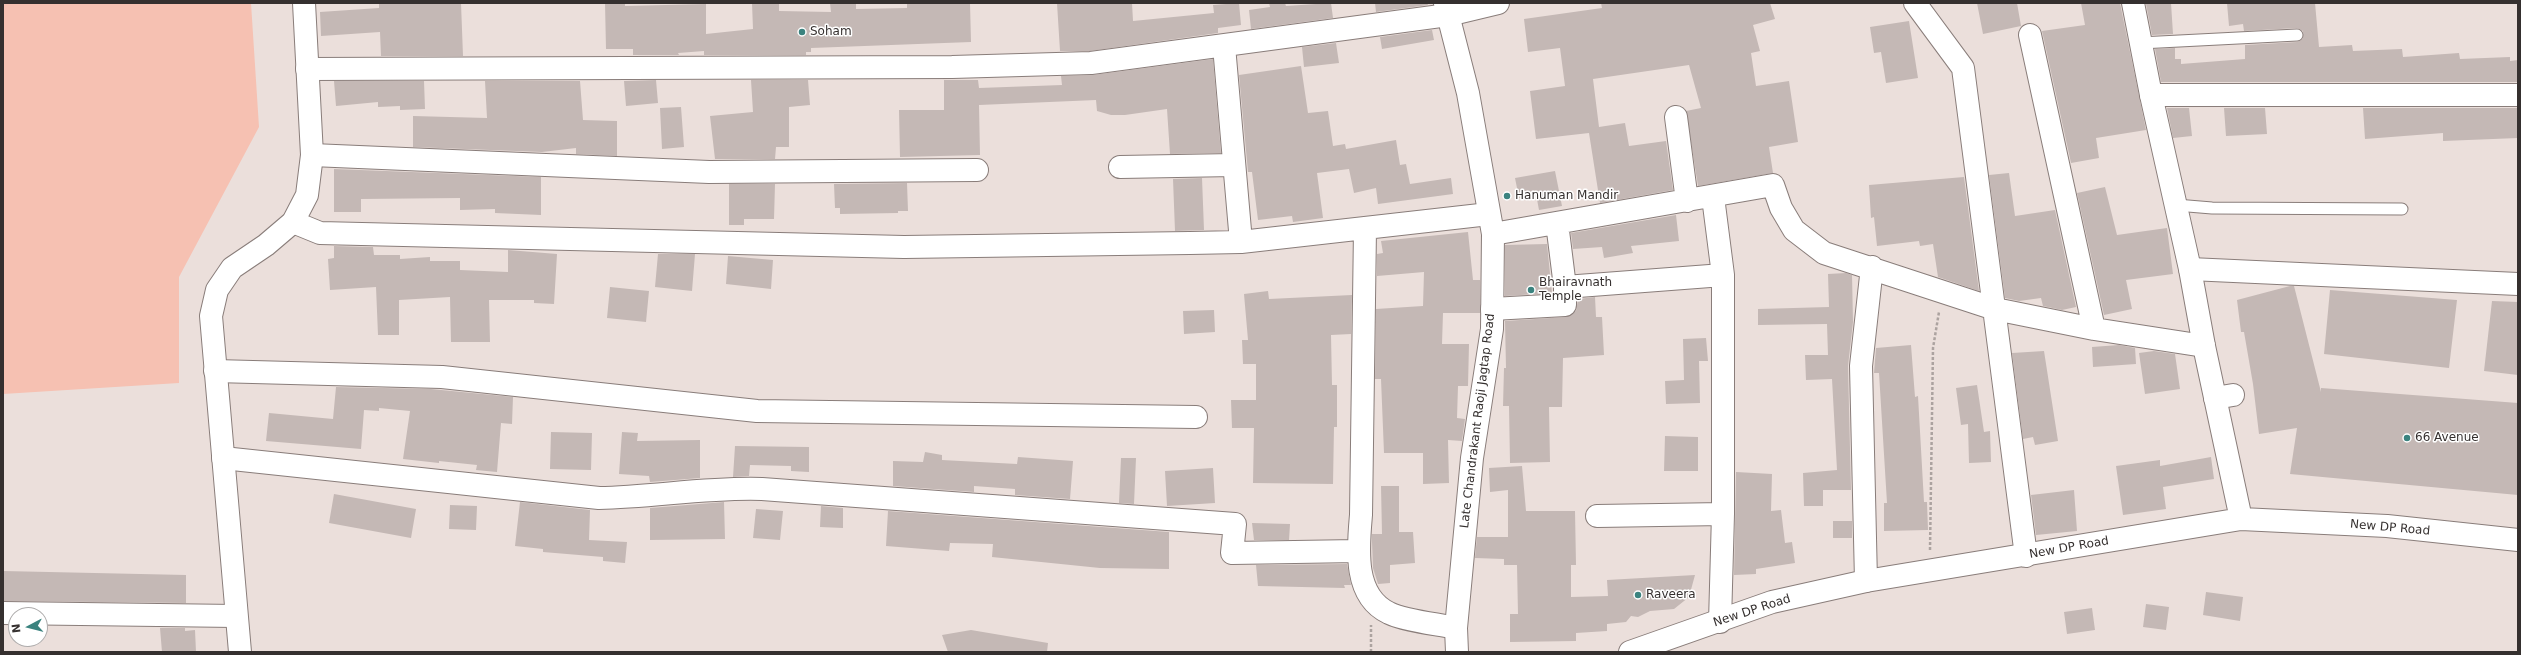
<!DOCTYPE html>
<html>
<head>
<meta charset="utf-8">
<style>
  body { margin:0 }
  #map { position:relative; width:2521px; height:655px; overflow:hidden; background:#ebdfdb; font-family:"DejaVu Sans",sans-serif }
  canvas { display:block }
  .frame { position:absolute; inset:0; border:4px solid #35302f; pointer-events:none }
  .north { position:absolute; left:8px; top:607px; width:40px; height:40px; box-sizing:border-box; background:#fff; border:1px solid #aeacac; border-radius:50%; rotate:263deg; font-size:11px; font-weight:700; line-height:16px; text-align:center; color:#35302f }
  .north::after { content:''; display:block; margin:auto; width:14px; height:18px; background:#3b837f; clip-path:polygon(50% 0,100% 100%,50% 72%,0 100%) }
</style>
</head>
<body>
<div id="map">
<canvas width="2521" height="655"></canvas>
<div class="frame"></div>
<div class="north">N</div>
</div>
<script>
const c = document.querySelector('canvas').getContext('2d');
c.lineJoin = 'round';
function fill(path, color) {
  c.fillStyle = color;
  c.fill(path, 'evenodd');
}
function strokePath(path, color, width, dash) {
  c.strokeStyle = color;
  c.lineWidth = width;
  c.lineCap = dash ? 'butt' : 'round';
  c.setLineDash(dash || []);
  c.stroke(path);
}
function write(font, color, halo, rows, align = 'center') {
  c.font = font + ' "DejaVu Sans",sans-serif';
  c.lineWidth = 3;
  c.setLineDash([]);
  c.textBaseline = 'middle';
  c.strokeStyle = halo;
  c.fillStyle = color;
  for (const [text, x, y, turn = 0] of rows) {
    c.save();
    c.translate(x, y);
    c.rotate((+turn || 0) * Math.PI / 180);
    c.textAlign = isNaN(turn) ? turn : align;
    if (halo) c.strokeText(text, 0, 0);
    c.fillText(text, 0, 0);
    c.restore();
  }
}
const green = new Path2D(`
  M3,3h248l8,124 -80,150v106l-176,11z`);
const building = new Path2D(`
  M379,3h82l2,53h-82l-1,-24 -59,4 -1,-24 59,-4z
  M605,3h20v3l81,-2v30l47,-5 -1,-26h27v8l52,1 -1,-9h26v6l51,-1v-5h63l1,39 -160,6v4h-5v3h-102v-4l-26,2 1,2h-46v-6h-27z
  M1057,3h75l1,18 81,-8 -1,-8 26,-2 2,22 -23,3v5l-128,18h-30z
  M1269,3h16l1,3 45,-3 2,15 -82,11 -2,-19 21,-3z
  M1375,3h52l1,2 -52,7z
  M1601,3h169l5,16 -22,6 7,26 -9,2 5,33 33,-5 9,61 -29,5 4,26 -75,13 -12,-75 15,-3 -12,-43 -96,14 6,48 26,-4 4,23 37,-5 7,49 -73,13 -11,-70 -53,6 -6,-48 35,-5 -5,-38 -32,4 -4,-33 78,-11z
  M1977,3h40l4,23 -38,8z
  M2081,3h39l26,127 -50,8 3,20 -28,5 -29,-132 43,-6z
  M2171,3l2,31 -21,1 -6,-31z
  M2227,3h88l4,44 33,-2 1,6 49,-2 1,8 56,-4 1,6 50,-2v4l8,-1v22h-357l-6,-33 20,-1v11h6v5l64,-5v-14l52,-3 6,-4v-7l-6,-3 -53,3 -1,-7 -14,2z
  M1909,21l9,57 -32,5 -5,-31 -7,1 -4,-26z
  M1432,30l2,10 -52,9 -2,-12z
  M1336,43l3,20 -35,4 -2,-20z
  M1213,59l8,94 -51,1 -3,-45 -42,6h-14l-14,-4 -1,-11 -117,5 1,50 -80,2 -1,-47h45v-30h34l1,8 83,-3 -1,-9 32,-1z
  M1301,66l7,47 20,-2 5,35 12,-2 1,5 50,-9 4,25 6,-1 4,20 41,-6 2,16 -75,10 -2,-16 -22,5 -5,-24 -32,4 6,45 -30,4 -1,-6 -34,4 -6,-48h-4l-9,-97z
  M656,80l2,23 -32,3 -2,-25z
  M751,80h57l2,25 -21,2v40h-13l-1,12h-60l-5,-43 43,-4z
  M334,81h90l1,28 -25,1v-4l-22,1v-5l-42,4z
  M485,81h95l3,39 34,1v35l-41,-2v-6l-34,4 -129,-5v-31l74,2z
  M681,107l3,40 -22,2 -2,-41z
  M2167,108h22l3,28 -19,2z
  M2224,108h41l2,26 -41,2z
  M2363,108h155v30l-75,3v-8l-78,6z
  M334,169l207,8v38l-46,-2v-4l-35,1v-12l-99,1v13h-27z
  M1555,171l7,35 -23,4 -3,-16 -17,4 -4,-20z
  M2009,173l6,43 40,-6 21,97 -14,3 -19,-4 -2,-8 -22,3 -14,-3 -16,-123z
  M1964,177l15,114 -41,-14 -5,-33 -13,2 -1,-5 -42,5 -3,-29 -3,1 -2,-33z
  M1202,178l2,52 -29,1 -2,-52z
  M907,183l1,28h-10v2l-58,1v-6h-5l-1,-24z
  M729,184h46l-1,35h-30v6h-15z
  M2105,187l12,48 50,-7 6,46 -47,6 6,29 -28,6 -27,-122z
  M1676,215l3,26 -48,5 2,7 -29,5 -2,-11 -29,2 -2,-16z
  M1468,232l5,48h7v33h-37l-1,31h27l-1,42h-10l-1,32 8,1 -3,22 -14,-1 1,43 -26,1v-31h-39l-3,-74h-6l1,-70 47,-3 1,-34 -47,4v-22l6,-1 -2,-12z
  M1547,244l5,49 -47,3v-51z
  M334,246l39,1 1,8h26v4l30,-2v4h30v9l48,2v-22l49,4 -3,50 -20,-1v-3h-45l1,42h-39l-1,-45 -51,3v35h-21l-2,-48 -46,3 -2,-31 6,-1z
  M658,254h37l-3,37 -37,-4z
  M728,256l45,4 -2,29 -45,-5z
  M1846,273l6,2 1,47 -5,44 3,124h-28v16h-19l-1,-33 34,-3 -5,-91 -26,1 -1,-25h23l-1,-31 -69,1v-16l71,-2 -1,-33z
  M2290,286h4l27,106v-4l197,15v92l-228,-21 7,-46 -38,6 -6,-50 -9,-52h-3l-4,-32z
  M610,287l39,4 -3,31 -39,-4z
  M2330,290l127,10 -8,68 -125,-14z
  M1268,291l1,8 83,-4 -1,39 -20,1 1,50h5v42h-3l-1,57 -80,-1 1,-55h-22l-1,-28h25v-36h-13l-1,-24h6l-4,-46z
  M1595,297l1,20h6l2,38 -41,3 -1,49h-13l1,55 -40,1 -1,-57h-6l1,-38h2l-1,-47 61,-4 10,-6 2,-12z
  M2492,301l26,1v73l-34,-4z
  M1214,310l1,22 -31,2 -1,-23z
  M1706,338l2,23h-9l1,42 -34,1 -1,-23 19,-1 -1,-41z
  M1911,345l4,52 3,-1 6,106h3l1,28 -44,1v-28h3l-8,-130h-5l2,-25z
  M2119,345l16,3 1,16 -43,3 -1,-20z
  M2044,351l14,90 -23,4 -2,-8 -10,2 -11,-86z
  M2154,351l21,3 5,35 -35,5 -6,-41z
  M1977,385l7,47 6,-1 1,31 -22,1 -1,-39 -7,1 -5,-37z
  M336,387l95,2 82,8 -1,27 -11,-1 -4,49 -21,-2 1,-5 -38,-4v2l-36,-4 7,-48 -31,-3v3l-15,-1 -3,39 -95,-8 3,-28 64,6z
  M551,432l41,1 -1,37 -41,-1z
  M622,432l16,1 -1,8 63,-1v38l-50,4 -1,-6 -30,-2z
  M1665,436l33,1v34h-34z
  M735,446l74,1v25l-18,-1v-5l-41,-1 -1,11 -16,1z
  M925,452l17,3v5l75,4 1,-7 55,4 -3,38 -55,-4v-6l-41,-3v6l-81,-6v-25l30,1z
  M2211,457l3,22 -51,8 3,22 -43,6 -7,-49 44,-6v6z
  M1121,458h15l-2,46 -15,-1z
  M1522,466l4,45h49l1,54h-5v32l37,-1 -1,-16 88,-5 -6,22 -15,12 -24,2 -12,6 -7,-1 -5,6 -19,2v7l-31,2v8l-66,1v-28h8l-1,-49h-13v-6l-29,-1 2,-21h31v-47l-18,2 -1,-24z
  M1213,468l2,35 -48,3 -2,-35z
  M1736,472l36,2 -1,37 10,-1 4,33 7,-1 3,21 -39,6v5l-22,1z
  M1381,486h18v46h14l2,31 -25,2v18l-12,1 -5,-16 -1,-26v-8h10z
  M2074,490l3,41 -41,4 -5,-40z
  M334,494l82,15 -5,29 -82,-15z
  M520,502l70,8 -1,30 38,2 -2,21 -22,-2v-4l-60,-5v-3l-28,-3z
  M724,502l1,37 -75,1v-32z
  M450,505l27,1 -1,24 -27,-1z
  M821,506l22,2v20l-23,-1z
  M756,509l27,2 -3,29 -27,-2z
  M888,511l281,21v37l-69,-1 -108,-11 1,-13 -43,-1 -1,8 -63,-5z
  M1833,521h19v17h-19z
  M1252,523l38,1 -1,16h-35z
  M1347,564l4,21h-7l1,3 -87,-2 -2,-21z
  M3,571l183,4v28l-183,-2z
  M2206,592l37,5 -3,24 -37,-6z
  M2146,604l23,3 -3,23 -23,-3z
  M2092,608l3,22 -28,4 -3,-22z
  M160,628h25v3l10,-1 1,22h-34z
  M971,630l77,13 -1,9h-99l-6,-17z`);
const path = new Path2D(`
  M1930,550l3,-202 6,-36
  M1371,652v-27`);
const lane = new Path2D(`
  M2140,43l157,-8
  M2176,205l36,3 190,1`);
const street = new Path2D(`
  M1915,3l48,65 63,488
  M2030,35l64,294
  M1224,46l17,196
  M307,69l645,-2 139,-4 357,-48 50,-12
  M2151,95h367
  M1676,117l11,84
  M312,155l397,17 268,-2
  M1120,167l114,-2
  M1713,197l10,78v239l-3,108
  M293,222l27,11 584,14 286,-4 51,-1 248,-28
  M1557,223l8,64 158,-12
  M1365,229l-4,286c-3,33 -8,81 28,98 16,8 49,11 67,15
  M1493,234l280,-49 8,23 13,22 30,23 171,56 99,20 110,17
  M2190,269l328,15
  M1492,309l73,-4v-18
  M215,371l227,6 315,34 439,6
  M2215,398l18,-3
  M223,458l376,40c55,-1 109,-11 163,-9l473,35 -3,29 125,-2
  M1597,516l126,-2
  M1866,581l-5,-215 11,-99
  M3,613l233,3`);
const secondary = new Path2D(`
  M1445,3l23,90 25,141 -1,95 -20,129 -16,170 1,24
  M2133,3l18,92 39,174 14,77 37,173
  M240,652l-29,-336 6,-26 15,-22 34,-23 27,-23 14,-27 5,-40 -8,-152
  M1630,652l142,-50 94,-21 375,-62 146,7 131,14`);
const markers = [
  [802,32,4,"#3b837f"],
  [1507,196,4,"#3b837f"],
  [1531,290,4,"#3b837f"],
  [2407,438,4,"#3b837f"],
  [1638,595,4,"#3b837f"]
];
const poiNames = [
  ["Soham",810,32],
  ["Hanuman Mandir",1515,196],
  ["Bhairavnath",1539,283],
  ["Temple",1539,297],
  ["66 Avenue",2415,438],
  ["Raveera",1646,595]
];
const streetNames = [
  ["Late Chandrakant Raoji Jagtap Road",1478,421,-83],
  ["New DP Road",2390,528,5],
  ["New DP Road",2069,548,-10],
  ["New DP Road",1752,611,-18]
];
fill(green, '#f6c1b2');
fill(building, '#c4b8b5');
strokePath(lane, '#897d7a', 13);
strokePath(street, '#897d7a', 24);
strokePath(secondary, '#897d7a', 24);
strokePath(path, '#aca3a0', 2.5, [3, 2]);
strokePath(lane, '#fff', 11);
strokePath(street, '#fff', 22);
strokePath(secondary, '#fff', 22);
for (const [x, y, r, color] of markers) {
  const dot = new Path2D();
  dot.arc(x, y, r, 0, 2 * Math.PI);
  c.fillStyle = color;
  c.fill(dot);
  strokePath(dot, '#fff', 1.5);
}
write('12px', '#35302f', '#fff', poiNames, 'left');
write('12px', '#35302f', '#fff', streetNames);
</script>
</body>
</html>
